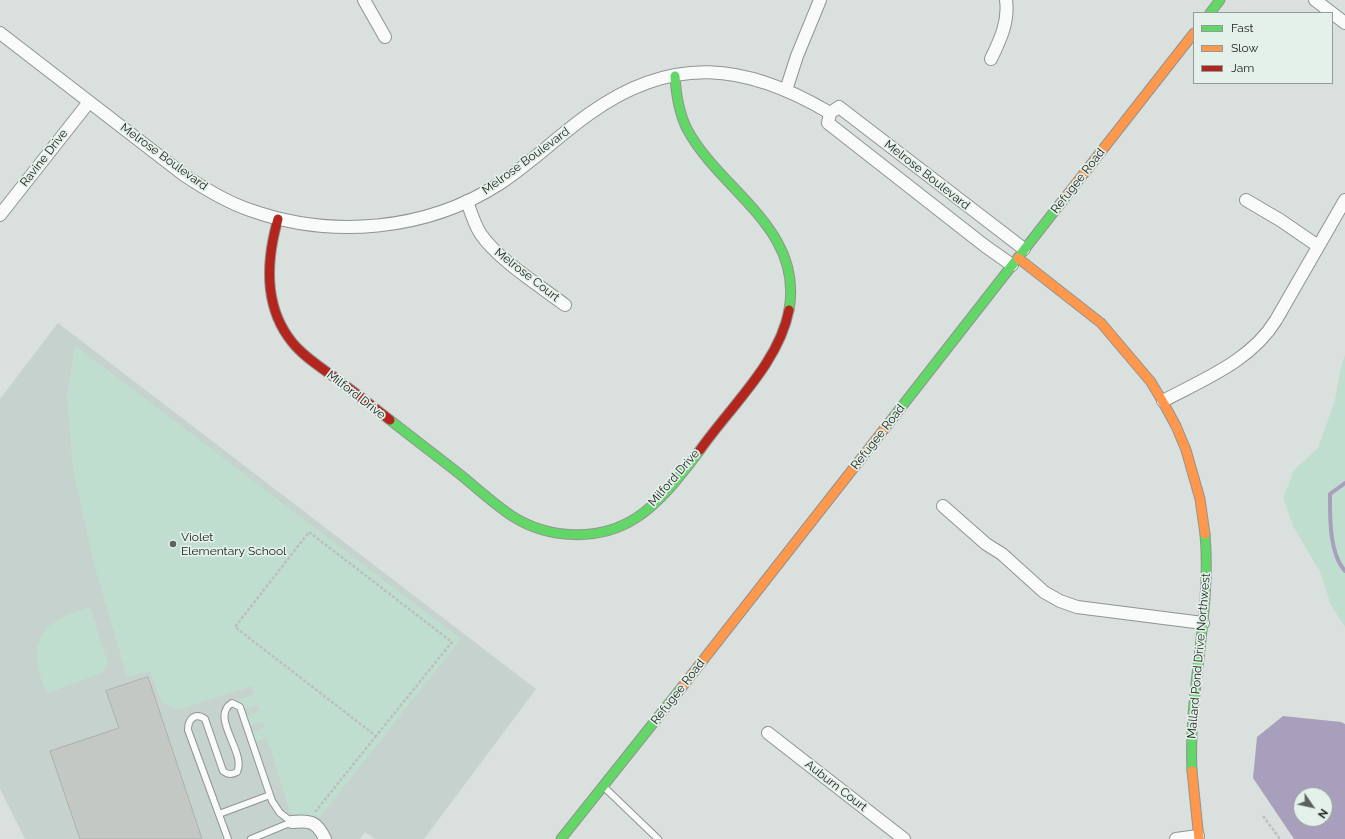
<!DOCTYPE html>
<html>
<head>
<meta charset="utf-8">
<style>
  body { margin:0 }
  #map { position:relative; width:1345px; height:839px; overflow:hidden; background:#dae0dd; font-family:Raleway,sans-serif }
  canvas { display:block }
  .legend { position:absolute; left:1193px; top:12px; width:140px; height:72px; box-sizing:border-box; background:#e4f0ea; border:1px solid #939c98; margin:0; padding:5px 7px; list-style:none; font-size:12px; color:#1a1e1c }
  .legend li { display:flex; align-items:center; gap:8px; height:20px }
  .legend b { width:20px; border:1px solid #939c98 }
  .north { position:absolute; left:1293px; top:787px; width:40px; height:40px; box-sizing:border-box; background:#e4f0ea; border:1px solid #939c98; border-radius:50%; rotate:124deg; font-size:11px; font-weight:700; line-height:16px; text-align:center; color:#1a1e1c }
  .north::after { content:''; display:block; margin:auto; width:14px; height:18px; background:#5d6260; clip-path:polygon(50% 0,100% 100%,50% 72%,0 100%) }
</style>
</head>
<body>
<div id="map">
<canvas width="1345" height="839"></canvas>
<ul class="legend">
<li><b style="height:5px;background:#63d668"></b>Fast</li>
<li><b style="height:5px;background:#ff974d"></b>Slow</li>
<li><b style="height:5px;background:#b3261e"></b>Jam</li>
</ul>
<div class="north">N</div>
</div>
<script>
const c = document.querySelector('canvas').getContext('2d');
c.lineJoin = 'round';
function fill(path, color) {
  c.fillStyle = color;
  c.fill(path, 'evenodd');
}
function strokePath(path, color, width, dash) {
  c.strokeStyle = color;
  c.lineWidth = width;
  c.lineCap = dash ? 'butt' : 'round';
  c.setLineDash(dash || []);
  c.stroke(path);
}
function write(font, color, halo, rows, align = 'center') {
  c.font = font + ' Raleway,sans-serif';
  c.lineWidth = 3.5;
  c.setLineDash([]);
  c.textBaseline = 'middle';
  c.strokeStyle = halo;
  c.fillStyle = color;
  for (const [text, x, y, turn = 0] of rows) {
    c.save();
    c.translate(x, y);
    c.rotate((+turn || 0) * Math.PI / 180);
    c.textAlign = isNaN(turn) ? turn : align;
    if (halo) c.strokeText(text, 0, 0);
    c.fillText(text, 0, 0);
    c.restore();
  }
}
const built = new Path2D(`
  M58,323l478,366 -112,150h-49l-10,-7 -5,7h-335l-25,-50v-390z`);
const green = new Path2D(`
  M75,345l386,294 -141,178 -30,-4 -23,-75 -11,4 -4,-10 12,-4 -1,-6 -13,4 -4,-10 13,-5 1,1 -2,-7 -14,4 -4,-10 14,-5 -2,-8 -74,24 -16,-7 -12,-32 -23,6 -33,-113 -21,-95 -6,-73z
  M1345,355v272l-14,-22 -11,-33 -27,-46 -10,-28 11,-28 24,-22 17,-48 6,-33z
  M90,607l18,57 -6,9 -54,20c-25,-47 -8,-73 42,-86z`);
const water = new Path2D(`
  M1283,716l58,6 4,2v115h-51l-41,-61 4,-41zM1301,795h24v24h-24z`);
const stream = new Path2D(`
  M1345,483l-15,11c0,23 -1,59 15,77`);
const building = new Path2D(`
  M148,677l54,162h-122l-30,-88 69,-23 -13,-37z`);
const path = new Path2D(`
  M309,532l143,110 -76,94 -141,-109z
  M315,812l61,-76
  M1263,816l17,23`);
const lane = new Path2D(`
  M604,787l54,52
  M219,814l51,-19
  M228,839l-40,-109c0,-11 7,-18 17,-11l18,52c5,4 9,4 14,1 10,-19 -28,-55 -5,-69l8,4 32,94 8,12 12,9
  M251,839l41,-17`);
const street = new Path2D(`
  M364,0l21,37
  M1315,0l17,13
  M1332,13l13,10
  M0,33l184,142c21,14 42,27 66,35 81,29 176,21 249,-26 32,-21 59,-48 90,-70 83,-60 157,-51 241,-1
  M991,59c9,-19 18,-37 15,-59
  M786,90l11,-34 23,-56
  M1246,200l34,20 38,26
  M467,201c4,12 7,22 13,32 17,26 60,53 85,72
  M0,215l89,-113
  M1012,265l-27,-19 -157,-123 2,-10 9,-6 185,142
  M1163,401c41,-22 88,-40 113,-81l69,-120
  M943,506l43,38 16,10 42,38 16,9 17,6 126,16
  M768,733l136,106
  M292,822c19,-2 25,0 33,17
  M1176,839l22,-3`);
const fast = new Path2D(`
  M1210,13l10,-13
  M675,76c1,18 4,37 12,53 33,62 117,99 102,181
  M390,420c24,19 48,37 72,56 17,14 32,28 50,40 36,23 87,26 124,2 26,-17 45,-43 64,-68
  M885,428l175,-224
  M1192,771c-4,-80 20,-158 13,-237
  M561,839l121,-152`);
const slow = new Path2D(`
  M1060,204l134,-171
  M1018,258l83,65 50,59 13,22 12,22 10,24 14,49 5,35
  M682,687l203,-259
  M1192,771l7,68`);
const jam = new Path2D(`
  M278,219c-12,42 -15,87 14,123 11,14 27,24 42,35 19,14 38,29 56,43
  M700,450c30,-43 79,-87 89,-140`);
const markers = [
  [173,544,4,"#5d6260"]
];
const streetNames = [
  ["Melrose Boulevard",164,157,36],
  ["Ravine Drive",44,158,-52],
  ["Melrose Boulevard",526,161,-36],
  ["Melrose Boulevard",927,175,38],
  ["Refugee Road",1078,181,-52],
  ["Melrose Court",527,275,38],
  ["Milford Drive",356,395,38],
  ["Refugee Road",878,437,-52],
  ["Milford Drive",674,478,-49],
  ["Mallard Pond Drive Northwest",1199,656,-85],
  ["Refugee Road",678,692,-52],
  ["Auburn Court",836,786,38]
];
const poiNames = [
  ["Violet",181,537],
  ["Elementary School",181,551]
];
fill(built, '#c6d2cd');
fill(green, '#c0ded0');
fill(water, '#a89fbd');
strokePath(stream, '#a89fbd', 4);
fill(building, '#c3c8c5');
strokePath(building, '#acb1ae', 1);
strokePath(lane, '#909492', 8);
strokePath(street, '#909492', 14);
strokePath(fast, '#909492', 11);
strokePath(slow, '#909492', 11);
strokePath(jam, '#909492', 11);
strokePath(path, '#bcbfbd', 2.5, [3, 2]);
strokePath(lane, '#f9fafa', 6);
strokePath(street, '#f9fafa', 12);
strokePath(fast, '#63d668', 9);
strokePath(slow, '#ff974d', 9);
strokePath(jam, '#b3261e', 9);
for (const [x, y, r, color] of markers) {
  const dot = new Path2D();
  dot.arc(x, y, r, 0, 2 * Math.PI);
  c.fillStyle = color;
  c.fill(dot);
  strokePath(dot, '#e4f0ea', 1.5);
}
write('12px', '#1a1e1c', '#e4f0ea', streetNames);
write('12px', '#1a1e1c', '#e4f0ea', poiNames, 'left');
</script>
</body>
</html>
